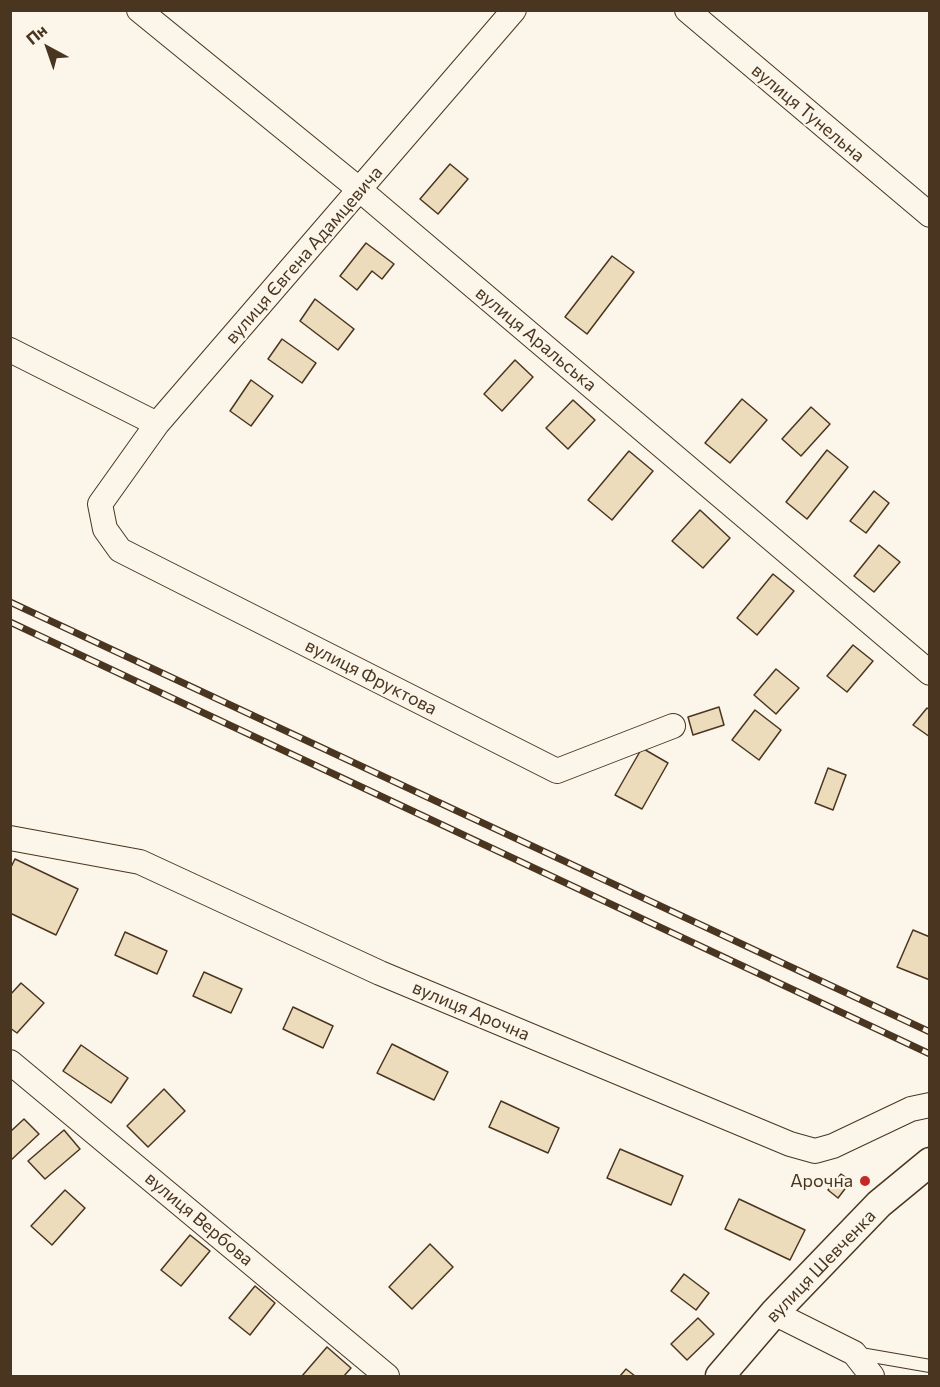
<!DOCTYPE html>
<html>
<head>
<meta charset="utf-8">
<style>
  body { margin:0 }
  #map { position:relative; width:940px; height:1387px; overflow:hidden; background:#fbf6e9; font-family:Commissioner,sans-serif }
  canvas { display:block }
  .frame { position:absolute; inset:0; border:12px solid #4a3520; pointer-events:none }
  .north { position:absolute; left:18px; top:18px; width:60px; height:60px; -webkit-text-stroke:4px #fbf6e9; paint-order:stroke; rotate:320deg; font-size:16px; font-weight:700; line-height:24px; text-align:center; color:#4a3520 }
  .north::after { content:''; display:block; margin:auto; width:21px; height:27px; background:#4a3520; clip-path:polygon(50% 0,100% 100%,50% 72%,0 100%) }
</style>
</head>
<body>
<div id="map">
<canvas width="940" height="1387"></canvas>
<div class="frame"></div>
<div class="north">Пн</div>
</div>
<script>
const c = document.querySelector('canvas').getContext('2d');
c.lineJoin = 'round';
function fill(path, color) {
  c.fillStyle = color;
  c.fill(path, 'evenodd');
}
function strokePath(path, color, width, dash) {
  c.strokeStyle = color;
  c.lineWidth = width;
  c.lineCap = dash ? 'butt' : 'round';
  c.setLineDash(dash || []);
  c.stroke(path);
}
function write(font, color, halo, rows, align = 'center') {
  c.font = font + ' Commissioner,sans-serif';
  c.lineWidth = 4.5;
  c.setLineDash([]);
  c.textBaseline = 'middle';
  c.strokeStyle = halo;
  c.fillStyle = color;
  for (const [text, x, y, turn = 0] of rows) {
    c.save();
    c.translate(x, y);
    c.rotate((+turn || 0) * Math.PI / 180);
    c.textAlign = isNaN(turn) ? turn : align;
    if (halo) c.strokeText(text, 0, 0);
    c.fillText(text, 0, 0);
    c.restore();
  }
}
const building = new Path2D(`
  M450,164l18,15 -30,35 -18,-15z
  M366,243l28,21 -12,15 -10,-8 -15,19 -17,-14z
  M612,256l22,16 -47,62 -22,-17z
  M315,299l39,30 -16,21 -38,-29z
  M282,339l34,24 -14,20 -34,-24z
  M515,360l18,17 -31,34 -18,-17z
  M251,380l22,16 -22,30 -21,-15z
  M742,399l25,21 -37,43 -25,-20z
  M573,400l22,20 -27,29 -22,-21z
  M811,407l19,17 -29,32 -19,-17z
  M827,450l21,17 -41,52 -21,-17z
  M629,451l24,20 -41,49 -24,-20z
  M874,491l15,12 -23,30 -16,-12z
  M700,510l30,28 -27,30 -31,-27z
  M879,545l21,17 -26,30 -20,-16z
  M773,574l21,17 -37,44 -20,-17z
  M853,645l20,16 -26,31 -20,-16z
  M776,669l23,19 -23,26 -22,-19z
  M719,707l5,18 -31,10 -5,-18z
  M927,708l3,2v27l-17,-12z
  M755,710l26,20 -22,30 -27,-20z
  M642,748l26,15 -26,46 -27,-14z
  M828,768l18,7 -13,35 -18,-7z
  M15,859l63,30 -22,46 -46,-22v-44z
  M913,930l17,7v43l-33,-13z
  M125,932l42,19 -10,23 -42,-19z
  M204,972l38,17 -11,24 -38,-17z
  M21,983l23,20 -27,30 -7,-5v-33z
  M293,1007l40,19 -10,22 -40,-19z
  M392,1044l56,28 -14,28 -57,-27z
  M81,1045l47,33 -17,25 -48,-32z
  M164,1089l21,22 -37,36 -21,-21z
  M501,1101l58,27 -11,25 -59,-26z
  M24,1119l15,15 -29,27v-29z
  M64,1130l16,19 -35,30 -17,-18z
  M620,1149l63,27 -12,29 -64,-27z
  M841,1174l10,7 -13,17 -10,-8z
  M65,1190l20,18 -33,37 -21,-19z
  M739,1199l66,31 -15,30 -65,-31z
  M190,1235l20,16 -29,35 -20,-16z
  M430,1244l23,23 -41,42 -23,-22z
  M684,1274l25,19 -13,17 -25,-19z
  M255,1286l20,17 -25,32 -21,-17z
  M698,1318l16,16 -27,26 -16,-16z
  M327,1347l24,21 -7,8h-42z
  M626,1369l9,7h-15z`);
const service = new Path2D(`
  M855,1353l75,13`);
const minor = new Path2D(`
  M139,10l221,180 570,483
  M514,10l-357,414 -57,80 5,25 15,21 437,221 116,-45
  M687,10l243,205
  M10,350l147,74
  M10,838l130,24 240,111 410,171 25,7 18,-5 78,-37 19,-4
  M10,1062l377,314
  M774,1313l80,40 18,23`);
const tertiary = new Path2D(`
  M720,1376l54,-63 105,-109 51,-42`);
const rail = new Path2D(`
  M10,602l920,430
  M10,622l920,432`);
const markers = [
  [865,1181,6,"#c62828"]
];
const streetNames = [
  ["вулиця Тунельна",808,113,40],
  ["вулиця Євгена Адамцевича",304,255,-49],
  ["вулиця Аральська",536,339,40],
  ["вулиця Фруктова",371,677,27],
  ["вулиця Арочна",471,1011,23],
  ["вулиця Вербова",199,1219,40],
  ["вулиця Шевченка",821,1266,-46]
];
const poiNames = [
  ["Арочна",853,1181]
];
fill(building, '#ecdcbc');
strokePath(building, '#4a3520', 1.5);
strokePath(service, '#4a3520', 14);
strokePath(minor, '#4a3520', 26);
strokePath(tertiary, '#4a3520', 31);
strokePath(service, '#fbf6e9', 12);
strokePath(minor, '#fbf6e9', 24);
strokePath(tertiary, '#fbf6e9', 28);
strokePath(rail, '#4a3520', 7);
strokePath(rail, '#fbf6e9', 4.5, [14]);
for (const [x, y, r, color] of markers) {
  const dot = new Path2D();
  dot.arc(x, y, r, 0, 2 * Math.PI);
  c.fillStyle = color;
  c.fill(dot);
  strokePath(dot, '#fbf6e9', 2);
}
write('18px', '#4a3520', '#fbf6e9', streetNames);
write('18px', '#4a3520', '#fbf6e9', poiNames, 'right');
</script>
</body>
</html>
